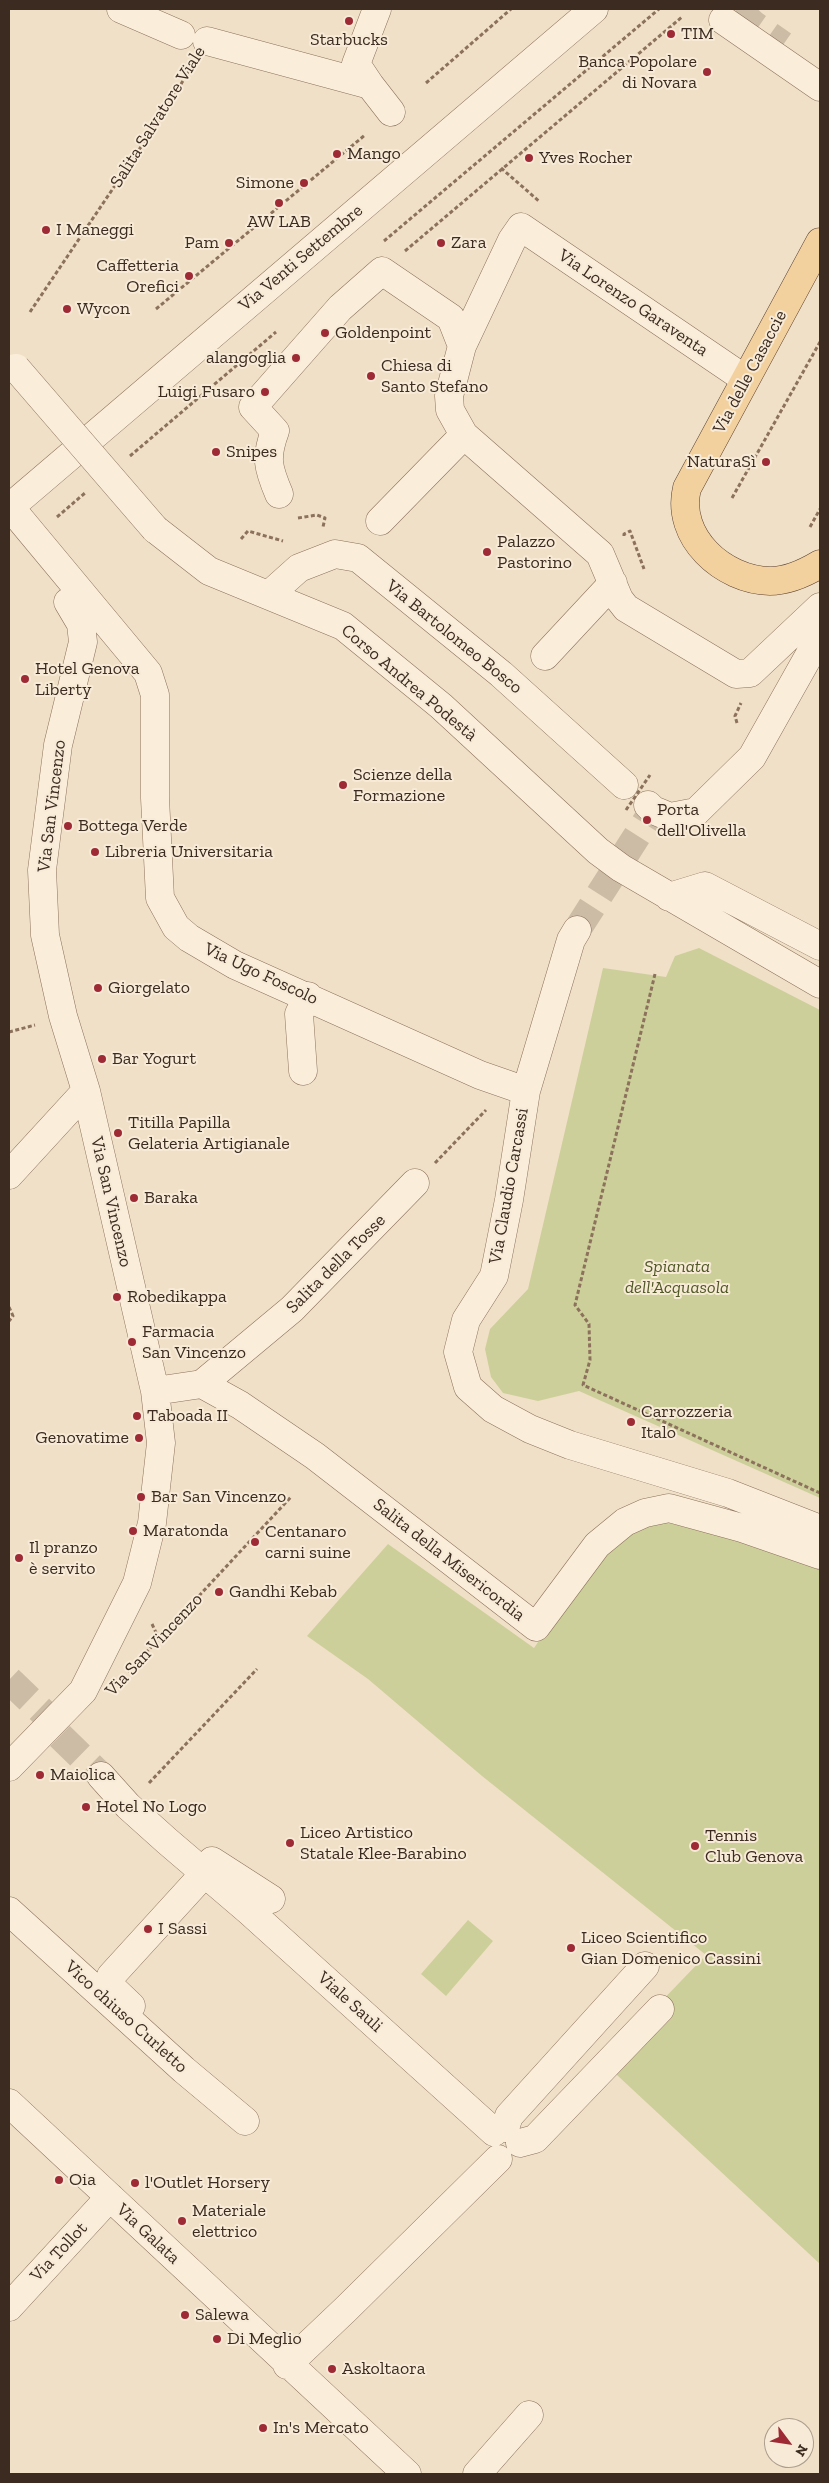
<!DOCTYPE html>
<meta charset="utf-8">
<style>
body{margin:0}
#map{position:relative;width:829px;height:2483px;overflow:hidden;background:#f0e0c7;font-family:"Zilla Slab",serif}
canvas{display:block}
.frame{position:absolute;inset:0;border:10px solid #3c2b20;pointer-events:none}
.north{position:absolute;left:764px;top:2418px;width:50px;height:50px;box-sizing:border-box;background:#f7ebd7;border:1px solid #ac9e8e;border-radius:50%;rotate:121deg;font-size:14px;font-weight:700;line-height:20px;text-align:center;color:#3c2b20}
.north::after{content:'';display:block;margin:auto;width:18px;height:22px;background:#9d2a35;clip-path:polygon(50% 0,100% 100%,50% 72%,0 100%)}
</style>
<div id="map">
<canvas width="829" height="2483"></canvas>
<div class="frame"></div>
<div class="north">N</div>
</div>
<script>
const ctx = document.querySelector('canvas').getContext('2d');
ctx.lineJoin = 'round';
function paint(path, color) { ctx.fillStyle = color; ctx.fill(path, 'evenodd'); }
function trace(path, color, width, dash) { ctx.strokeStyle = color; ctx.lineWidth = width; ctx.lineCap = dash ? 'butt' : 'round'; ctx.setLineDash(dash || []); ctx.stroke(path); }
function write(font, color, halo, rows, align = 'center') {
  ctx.font = font + ' "Zilla Slab",serif'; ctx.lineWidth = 4; ctx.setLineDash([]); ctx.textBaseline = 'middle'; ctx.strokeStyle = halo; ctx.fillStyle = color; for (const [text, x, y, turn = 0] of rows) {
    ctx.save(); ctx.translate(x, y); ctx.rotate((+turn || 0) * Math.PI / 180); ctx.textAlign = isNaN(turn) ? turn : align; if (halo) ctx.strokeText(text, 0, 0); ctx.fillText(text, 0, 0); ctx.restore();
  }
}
paint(new Path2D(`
 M699,948L820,1010V1498L579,1391L538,1401L503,1393L491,1377L485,1349L490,1329L528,1289L603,968L666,977L675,956Z
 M652,1519L781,1550L820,1567V2264L603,2062L706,1955L482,1776L368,1679L307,1636L388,1544L534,1648L601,1551Z
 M468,1920L493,1941L446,1996L421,1974Z`), '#cdcf9a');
trace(new Path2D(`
 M577,930L647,820
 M9,1680L52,1721
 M60,1736L101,1776`), '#ccbca6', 28, [28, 14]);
trace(new Path2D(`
 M737,9L753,24L783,45`), '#ccbca6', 28, [28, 14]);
const minor = new Path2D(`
 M121,9L181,35
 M723,20L820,87
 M207,41L370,85L391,112
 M370,85L356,64L377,9
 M745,379L521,227L512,240L462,346L449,396L450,410L464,435L600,554L619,599L626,608L736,674L750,673L820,607
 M279,494C268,468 265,458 275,431L253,407L340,308L382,271L451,318L462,346
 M10,507L148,673L155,695V798L160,898L176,927L189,938L235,965L480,1075L526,1091
 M9,508L594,9
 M380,521L464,435
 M155,529L209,571L343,626L441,706L598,851L621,868L820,984
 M270,594L299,568L335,554L358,558L501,674L624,785
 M545,656L613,583
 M648,805L653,810L670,817L696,812L752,757L820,636
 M669,897L705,886L820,946
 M577,930L571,940L526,1091L509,1200L494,1276L466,1320L458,1352L468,1387L493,1409L530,1429L570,1445L728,1493L820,1529
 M303,1071L299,1014L308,996
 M9,1175L86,1091
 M202,1384L240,1405L315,1456L536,1627L597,1545L625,1522L645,1513L669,1508L742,1528L820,1555
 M155,1391L202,1384L292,1309L415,1183
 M9,1767L83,1691L137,1583L152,1523L161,1443L155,1391L86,1091L63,1016L45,935L42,870L58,745L83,642L81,624L68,602
 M101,1776L128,1806L167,1841L249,1911L494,2132
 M212,1861L271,1899
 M9,1911L184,2070L245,2121
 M131,2006L111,1987V1976L204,1874
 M9,2103L407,2474
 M505,2128L509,2116L645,1966
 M520,2143L535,2139L660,2009
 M9,2307L110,2197
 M287,2365L346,2309L498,2159
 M477,2474L529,2415`);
const major = new Path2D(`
 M820,242L687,488C675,537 723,580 770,581C788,581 805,573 820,564`);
trace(minor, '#8c715c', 29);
trace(major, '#5a4030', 29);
trace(new Path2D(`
 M426,83L511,9
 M501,168L540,202
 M384,241L659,9
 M405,251L682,17
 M156,309L365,135
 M30,312L161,117L192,66
 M130,456L276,332
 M732,498L820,342
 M57,517L85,493
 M298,518L317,515L325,518L323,527
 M810,527L820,509
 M624,536V534L630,531L644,569
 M241,539L248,531L283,541
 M737,723L735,716L741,703
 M655,974L575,1305L589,1324L590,1360L583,1385L820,1493
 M9,1032L35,1025
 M435,1163L486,1110
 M9,1307L13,1316L9,1321
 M152,1624L159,1639
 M128,1672L291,1497
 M149,1783L257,1669`), '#8c715c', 3, [4, 2.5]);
trace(minor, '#faeedb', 28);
trace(major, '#f3d19f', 28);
const minorBridge = new Path2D(`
 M16,368L155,529`);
trace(minorBridge, '#8c715c', 29, []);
trace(new Path2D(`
 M626,810L650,775`), '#8c715c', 3, [4, 2.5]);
trace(minorBridge, '#faeedb', 28);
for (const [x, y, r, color] of [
 [349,21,5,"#9d2a35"],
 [671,34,5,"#9d2a35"],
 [707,72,5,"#9d2a35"],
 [337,154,5,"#9d2a35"],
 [529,158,5,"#9d2a35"],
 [304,183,5,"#9d2a35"],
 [279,203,5,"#9d2a35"],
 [46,230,5,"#9d2a35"],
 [229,243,5,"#9d2a35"],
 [441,243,5,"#9d2a35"],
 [189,276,5,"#9d2a35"],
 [67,309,5,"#9d2a35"],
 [325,333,5,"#9d2a35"],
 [296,358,5,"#9d2a35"],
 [371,376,5,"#9d2a35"],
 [265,392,5,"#9d2a35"],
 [216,452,5,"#9d2a35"],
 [766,462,5,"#9d2a35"],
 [487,552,5,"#9d2a35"],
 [25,679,5,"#9d2a35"],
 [343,785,5,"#9d2a35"],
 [647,820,5,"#9d2a35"],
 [68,826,5,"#9d2a35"],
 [95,852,5,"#9d2a35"],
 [98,988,5,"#9d2a35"],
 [102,1059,5,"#9d2a35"],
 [118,1133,5,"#9d2a35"],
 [134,1198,5,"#9d2a35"],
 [117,1297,5,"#9d2a35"],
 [132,1342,5,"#9d2a35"],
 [137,1416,5,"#9d2a35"],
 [631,1422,5,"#9d2a35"],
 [139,1438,5,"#9d2a35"],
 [141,1497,5,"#9d2a35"],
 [133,1531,5,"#9d2a35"],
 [255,1542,5,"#9d2a35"],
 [19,1558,5,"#9d2a35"],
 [219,1592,5,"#9d2a35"],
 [40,1775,5,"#9d2a35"],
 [86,1807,5,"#9d2a35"],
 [290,1843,5,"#9d2a35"],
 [695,1846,5,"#9d2a35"],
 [148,1929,5,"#9d2a35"],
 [571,1948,5,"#9d2a35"],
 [59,2180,5,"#9d2a35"],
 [135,2183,5,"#9d2a35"],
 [182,2221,5,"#9d2a35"],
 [185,2315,5,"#9d2a35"],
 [217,2339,5,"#9d2a35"],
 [332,2369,5,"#9d2a35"],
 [263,2428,5,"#9d2a35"]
]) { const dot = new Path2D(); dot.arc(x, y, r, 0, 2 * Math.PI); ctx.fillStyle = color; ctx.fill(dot); trace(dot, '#f7ebd7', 2); }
write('18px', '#3c2b20', '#f7ebd7', [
 ["TIM",681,34],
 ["Starbucks",349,40,"center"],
 ["Banca Popolare",697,62,"right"],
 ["di Novara",697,83,"right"],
 ["Mango",347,154],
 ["Yves Rocher",539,158],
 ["Simone",294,183,"right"],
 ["AW LAB",279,222,"center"],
 ["I Maneggi",56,230],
 ["Pam",219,243,"right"],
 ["Zara",451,243],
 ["Caffetteria",179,266,"right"],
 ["Orefici",179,287,"right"],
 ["Wycon",77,309],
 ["Goldenpoint",335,333],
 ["alangoglia",286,358,"right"],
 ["Chiesa di",381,366],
 ["Santo Stefano",381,387],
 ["Luigi Fusaro",255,392,"right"],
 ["Snipes",226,452],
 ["NaturaSì",756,462,"right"],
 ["Palazzo",497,542],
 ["Pastorino",497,563],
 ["Hotel Genova",35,669],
 ["Liberty",35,690],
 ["Scienze della",353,775],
 ["Formazione",353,796],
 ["Porta",657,810],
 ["dell'Olivella",657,831],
 ["Bottega Verde",78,826],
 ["Libreria Universitaria",105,852],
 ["Giorgelato",108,988],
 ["Bar Yogurt",112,1059],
 ["Titilla Papilla",128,1123],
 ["Gelateria Artigianale",128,1144],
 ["Baraka",144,1198],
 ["Robedikappa",127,1297],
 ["Farmacia",142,1332],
 ["San Vincenzo",142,1353],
 ["Carrozzeria",641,1412],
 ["Italo",641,1433],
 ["Taboada II",147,1416],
 ["Genovatime",129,1438,"right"],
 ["Bar San Vincenzo",151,1497],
 ["Maratonda",143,1531],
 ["Centanaro",265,1532],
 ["carni suine",265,1553],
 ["Il pranzo",29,1548],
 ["è servito",29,1569],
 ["Gandhi Kebab",229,1592],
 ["Maiolica",50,1775],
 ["Hotel No Logo",96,1807],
 ["Liceo Artistico",300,1833],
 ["Statale Klee-Barabino",300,1854],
 ["Tennis",705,1836],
 ["Club Genova",705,1857],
 ["I Sassi",158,1929],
 ["Liceo Scientifico",581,1938],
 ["Gian Domenico Cassini",581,1959],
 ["Oia",69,2180],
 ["l'Outlet Horsery",145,2183],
 ["Materiale",192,2211],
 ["elettrico",192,2232],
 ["Salewa",195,2315],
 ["Di Meglio",227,2339],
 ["Askoltaora",342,2369],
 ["In's Mercato",273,2428]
], 'left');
write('18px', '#3c2b20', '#f7ebd7', [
 ["Salita Salvatore Viale",158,117,-58],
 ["Via Venti Settembre",301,258,-40],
 ["Via Lorenzo Garaventa",633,303,34],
 ["Via delle Casaccie",750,372,-62],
 ["Via Bartolomeo Bosco",454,637,39],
 ["Corso Andrea Podestà",409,683,40],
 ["Via San Vincenzo",52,806,-83],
 ["Via Ugo Foscolo",261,974,25],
 ["Via Claudio Carcassi",509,1186,-80],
 ["Via San Vincenzo",111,1202,77],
 ["Salita della Tosse",336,1264,-45],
 ["Salita della Misericordia",449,1560,38],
 ["Via San Vincenzo",154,1645,-47],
 ["Viale Sauli",350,2002,42],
 ["Vico chiuso Curletto",126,2017,42],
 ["Via Galata",148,2234,43],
 ["Via Tollot",59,2252,-47]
]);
write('italic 18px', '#515926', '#f7ebd7', [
 ["Spianata",677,1267],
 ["dell'Acquasola",677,1288]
]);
</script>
